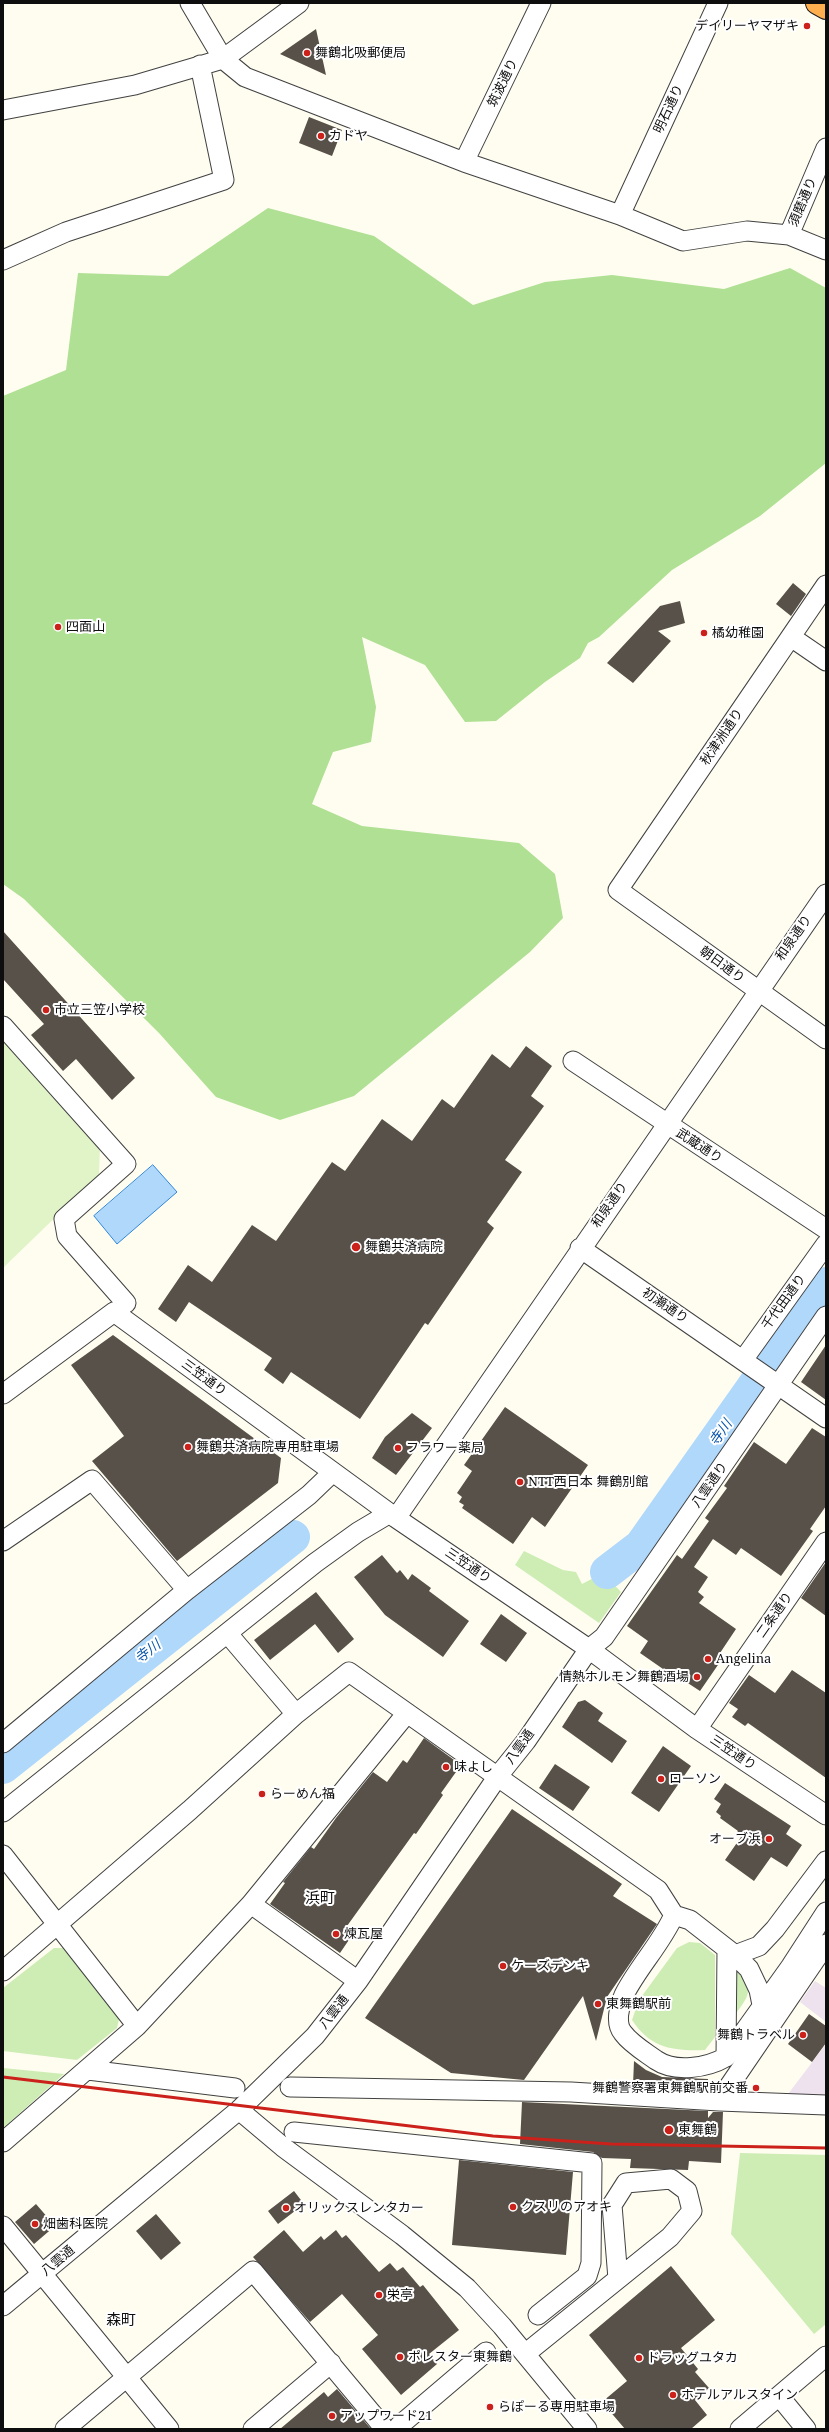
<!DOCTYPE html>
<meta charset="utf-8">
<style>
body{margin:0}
#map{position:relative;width:829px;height:2432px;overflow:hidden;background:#fffdf0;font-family:"Noto Serif",serif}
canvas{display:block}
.frame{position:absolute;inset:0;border:4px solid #0e0e0e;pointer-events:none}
</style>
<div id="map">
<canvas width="829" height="2432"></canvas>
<div class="frame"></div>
</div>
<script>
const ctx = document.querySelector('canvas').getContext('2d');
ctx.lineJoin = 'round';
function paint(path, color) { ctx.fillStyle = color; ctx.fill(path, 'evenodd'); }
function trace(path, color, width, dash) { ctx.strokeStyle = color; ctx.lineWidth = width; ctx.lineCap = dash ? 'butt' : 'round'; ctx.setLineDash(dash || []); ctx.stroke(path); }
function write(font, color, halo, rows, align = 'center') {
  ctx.font = font + ' "Noto Serif","Noto Sans JP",serif'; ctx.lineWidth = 4; ctx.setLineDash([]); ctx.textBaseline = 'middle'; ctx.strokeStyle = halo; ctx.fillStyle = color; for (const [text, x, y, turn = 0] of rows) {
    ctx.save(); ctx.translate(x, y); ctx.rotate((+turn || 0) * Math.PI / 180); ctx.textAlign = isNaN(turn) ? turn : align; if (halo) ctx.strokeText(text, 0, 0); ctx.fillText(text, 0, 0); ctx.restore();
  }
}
paint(new Path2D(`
 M815,1981L826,1988V2022L800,2002Z
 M826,2044V2099L785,2098Z`), '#ede2ee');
paint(new Path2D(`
 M524,1551L563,1570L576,1572L582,1584L603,1573L621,1592L599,1623L515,1565Z
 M689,1942L700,1943L715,1955V2037L705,2050C674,2051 651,2049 632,2020L639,2000L677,1948Z
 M54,1948H63L119,2019L117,2028L77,2060L3,2051V1988Z
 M735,1969C755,1989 750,1995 734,2016Z
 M3,2068L64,2074L3,2128Z
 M740,2153L826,2155V2324L814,2334L731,2234Z`), '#cdedb5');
paint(new Path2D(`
 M268,208L374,236L473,305L545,282L612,275L724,289L790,268L826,288V463L760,516L672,570L599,637L588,643L580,658L545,682L496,721L465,722L425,665L362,637L376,707L371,742L333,752L312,804L362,826L519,843L555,874L563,918L530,952L354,1096L280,1120L216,1097L159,1033L24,899L3,884V396L66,370L78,273L168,276Z`), '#afe093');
paint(new Path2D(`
 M3,1038L100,1146L99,1175L3,1268Z`), '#e1f4c8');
const water = new Path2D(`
 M153,1165L177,1192L117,1244L94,1216Z`);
paint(water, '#afd8fb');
trace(water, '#3086d9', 1);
trace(new Path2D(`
 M607,1572L641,1546L826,1284
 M3,1767L293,1537`), '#afd8fb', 34);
paint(new Path2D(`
 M316,29L326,75L280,54Z
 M309,117L342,130L332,156L299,143Z
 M793,583L806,594L791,616L776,604Z
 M680,601L685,623L658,631L671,641L633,683L607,663L660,606Z
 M3,931L135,1078L112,1100L76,1059L63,1071L31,1035L44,1024L3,979Z
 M526,1046L552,1066L531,1096L544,1106L505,1160L522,1172L487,1222L494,1228L428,1325L425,1323L360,1419L291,1372L283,1384L264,1370L272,1358L189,1302L176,1322L158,1309L188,1265L212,1282L252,1225L276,1241L332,1162L345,1171L382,1119L412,1141L442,1099L454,1108L492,1054L510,1068Z
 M113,1335L281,1458L278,1483L177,1561L92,1461L124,1436L71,1365Z
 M826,1345V1400L801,1382Z
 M505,1407L588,1465L545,1527L532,1517L513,1544L462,1508L464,1505L459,1502L462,1497L457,1493L472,1471L464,1465Z
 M412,1413L432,1428L396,1475L372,1458L385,1437Z
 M812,1428L826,1437V1506L810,1529L813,1531L781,1576L741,1548L736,1555L713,1539L694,1567L708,1577L698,1592L704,1597L699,1603L736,1629L716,1659L720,1662L700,1691L677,1676L676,1678L640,1653L648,1641L627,1626L677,1555L682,1559L709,1521L705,1518L727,1488L724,1486L754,1442L786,1464Z
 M382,1555L397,1573L400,1570L408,1580L412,1574L431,1588L429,1591L469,1621L443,1657L385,1615L354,1577Z
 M826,1562V1616L801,1598Z
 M316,1592L354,1639L338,1653L315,1624L270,1660L254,1640Z
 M501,1614L527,1633L506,1662L480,1644Z
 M792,1670L826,1693V1778L748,1723L745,1726L732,1717L738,1709L729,1703L749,1675L775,1693Z
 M585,1700L603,1713L598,1721L627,1741L612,1763L562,1727L578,1702Z
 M424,1738L461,1765L441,1793L443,1795L416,1834L414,1833L347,1926L355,1931L340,1953L270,1904L285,1883L283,1882L311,1847L314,1849L336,1818L373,1772L387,1782L403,1760L407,1763Z
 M663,1746L691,1766L659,1812L631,1793Z
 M555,1764L590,1787L573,1811L539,1788Z
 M725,1783L791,1826L786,1834L802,1845L787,1867L771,1857L754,1881L725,1860L741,1837L736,1834L738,1831L720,1818L721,1816L716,1812L721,1804L714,1799Z
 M512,1809L622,1884L613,1896L657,1924L607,1997L596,2041L583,1996L524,2080L451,2073L365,2018Z
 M809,2014L826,2026V2043L812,2062L788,2044Z
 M634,2061L646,2070L662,2077L708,2079V2089L633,2085Z
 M522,2102L708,2111V2118L713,2112H723L721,2163L689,2161L688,2170L630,2168L631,2159L602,2158L593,2152L520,2144Z
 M459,2160L573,2172L566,2255L452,2245Z
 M294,2191L304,2204L278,2224L268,2211Z
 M36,2204L55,2226L34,2244L15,2222Z
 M156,2214L181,2243L161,2260L136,2231Z
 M284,2230L303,2252L321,2236L324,2240L336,2230L342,2238L346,2235L379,2272L390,2263L397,2271L403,2267L420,2287L423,2285L459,2330L429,2354L437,2364L401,2395L362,2349L378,2335L342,2294L310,2322L253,2257Z
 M671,2266L715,2320L681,2348L698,2369L695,2372L709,2388L695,2400L707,2415L691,2429H625L602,2402L627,2381L589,2335Z
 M337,2389L371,2429H280L324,2392L328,2397Z`), '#58514a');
const minor = new Path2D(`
 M190,3L223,59L245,77L464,162L620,215L683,241L747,231L789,235L826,250
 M3,110L135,85L223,59L299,3
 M464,162L541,3
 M620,215L718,3
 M789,235L826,148
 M3,260L66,232L224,180L200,65
 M826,585L618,890L826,1039
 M791,637L826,661
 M3,1026L126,1164L64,1219L67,1236L126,1303
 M573,1061L826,1229
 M580,1248L826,1418
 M743,1360L826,1244
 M3,1394L114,1312L396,1518L589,1649L697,1729L826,1815
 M396,1518L826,894
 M3,1541L92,1480L187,1590
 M228,1634L296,1714
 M697,1729L826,1542
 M3,1743L187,1590L309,1495L333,1472
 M3,1812L315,1563L358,1532L390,1513
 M3,1855L137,2026
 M251,1904L358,1981
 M735,1955L759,1946L775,1929L826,1861
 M3,1971L190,1810L296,1714L349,1672L658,1890L674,1915
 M762,2005L759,1990L749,1969L735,1955L690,1920L674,1915C661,1944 638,1967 624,1995C619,2006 615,2024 623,2033C631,2044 645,2052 656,2060C675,2073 707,2068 726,2057L791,1966L826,1912
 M726,2057L727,1949
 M88,2070L235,2088
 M290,2087L571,2092L719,2101L826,1944
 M719,2101L826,2105
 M239,2110L283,2147L402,2235L467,2288L502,2326L587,2429
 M294,2132L592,2163L591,2263L587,2276L538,2315
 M3,2142L137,2026L251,1904L407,1713
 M3,2226L169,2429
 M3,2306L239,2110L315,2036L358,1981L498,1776L526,1741L589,1649L604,1637L826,1316
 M525,2354L670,2237L692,2211L687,2191L671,2179L626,2183L612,2205L618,2279
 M779,2396L806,2429
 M399,2426L486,2352
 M65,2429L253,2271L385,2429
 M253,2429L331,2363
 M740,2429L826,2356`);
const highway = new Path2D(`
 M817,3L826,8`);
trace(minor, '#414141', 21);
trace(highway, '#1f1f1f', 24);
trace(minor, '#fff', 19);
trace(highway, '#ffaf4e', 22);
trace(new Path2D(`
 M3,2077L493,2136L611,2144L826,2148`), '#cb211a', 3);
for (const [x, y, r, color] of [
 [807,26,4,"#cb211a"],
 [307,53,4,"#cb211a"],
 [321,136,4,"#cb211a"],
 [58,627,4,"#cb211a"],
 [704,633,4,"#cb211a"],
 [46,1010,4,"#cb211a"],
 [356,1247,5,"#cb211a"],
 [188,1447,4,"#cb211a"],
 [398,1448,4,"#cb211a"],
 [520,1482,4,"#cb211a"],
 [708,1659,4,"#cb211a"],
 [697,1677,4,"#cb211a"],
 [446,1767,4,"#cb211a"],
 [661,1779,4,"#cb211a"],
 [262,1794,4,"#cb211a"],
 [769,1839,4,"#cb211a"],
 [336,1934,4,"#cb211a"],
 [503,1966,4,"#cb211a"],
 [598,2004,4,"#cb211a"],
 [803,2035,4,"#cb211a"],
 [756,2088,4,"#cb211a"],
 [669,2130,5,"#cb211a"],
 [513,2207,4,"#cb211a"],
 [286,2208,4,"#cb211a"],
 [35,2224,4,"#cb211a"],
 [379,2295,4,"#cb211a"],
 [400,2357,4,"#cb211a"],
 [639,2358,4,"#cb211a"],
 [673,2395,4,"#cb211a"],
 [490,2407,4,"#cb211a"],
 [332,2416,4,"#cb211a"]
]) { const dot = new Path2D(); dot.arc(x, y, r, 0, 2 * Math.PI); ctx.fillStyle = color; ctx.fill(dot); trace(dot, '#fff', 1.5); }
write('13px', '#0e0e0e', '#fff', [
 ["デイリーヤマザキ",799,26,"right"],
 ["舞鶴北吸郵便局",315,53],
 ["カドヤ",329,136],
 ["四面山",66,627],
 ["橘幼稚園",712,633],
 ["市立三笠小学校",54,1010],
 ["舞鶴共済病院",365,1247],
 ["舞鶴共済病院専用駐車場",196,1447],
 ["フラワー薬局",406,1448],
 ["NTT西日本 舞鶴別館",528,1482],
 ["Angelina",716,1659],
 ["情熱ホルモン舞鶴酒場",689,1677,"right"],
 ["味よし",454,1767],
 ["ローソン",669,1779],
 ["らーめん福",270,1794],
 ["オーブ浜",761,1839,"right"],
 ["煉瓦屋",344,1934],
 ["ケーズデンキ",511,1966],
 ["東舞鶴駅前",606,2004],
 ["舞鶴トラベル",795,2035,"right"],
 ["舞鶴警察署東舞鶴駅前交番",748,2088,"right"],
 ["東舞鶴",678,2130],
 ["クスリのアオキ",521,2207],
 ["オリックスレンタカー",294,2208],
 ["畑歯科医院",43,2224],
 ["栄亭",387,2295],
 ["ポレスター東舞鶴",408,2357],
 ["ドラッグユタカ",647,2358],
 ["ホテルアルスタイン",681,2395],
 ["らぽーる専用駐車場",498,2407],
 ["アップワード21",340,2416]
], 'left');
write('13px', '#0e0e0e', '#fff', [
 ["筑波通り",503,83,-64],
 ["明石通り",669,109,-65],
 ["須磨通り",803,202,-67],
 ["秋津洲通り",722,737,-56],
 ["和泉通り",794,938,-55],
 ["朝日通り",722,965,36],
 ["武蔵通り",699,1146,33],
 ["和泉通り",610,1205,-55],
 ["千代田通り",784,1302,-54],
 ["初瀬通り",665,1306,34],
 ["三笠通り",204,1378,36],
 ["八雲通り",710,1485,-55],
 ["三笠通り",468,1566,34],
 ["二条通り",775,1615,-55],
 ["八雲通",520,1747,-54],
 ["三笠通り",733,1753,34],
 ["八雲通",334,2012,-52],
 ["八雲通",58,2261,-40]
]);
write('italic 14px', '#0c57ac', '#fff', [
 ["寺川",721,1433,-55],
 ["寺川",148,1652,-38]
]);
write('15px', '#0e0e0e', '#fff', [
 ["浜町",320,1899],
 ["森町",121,2321]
]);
</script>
